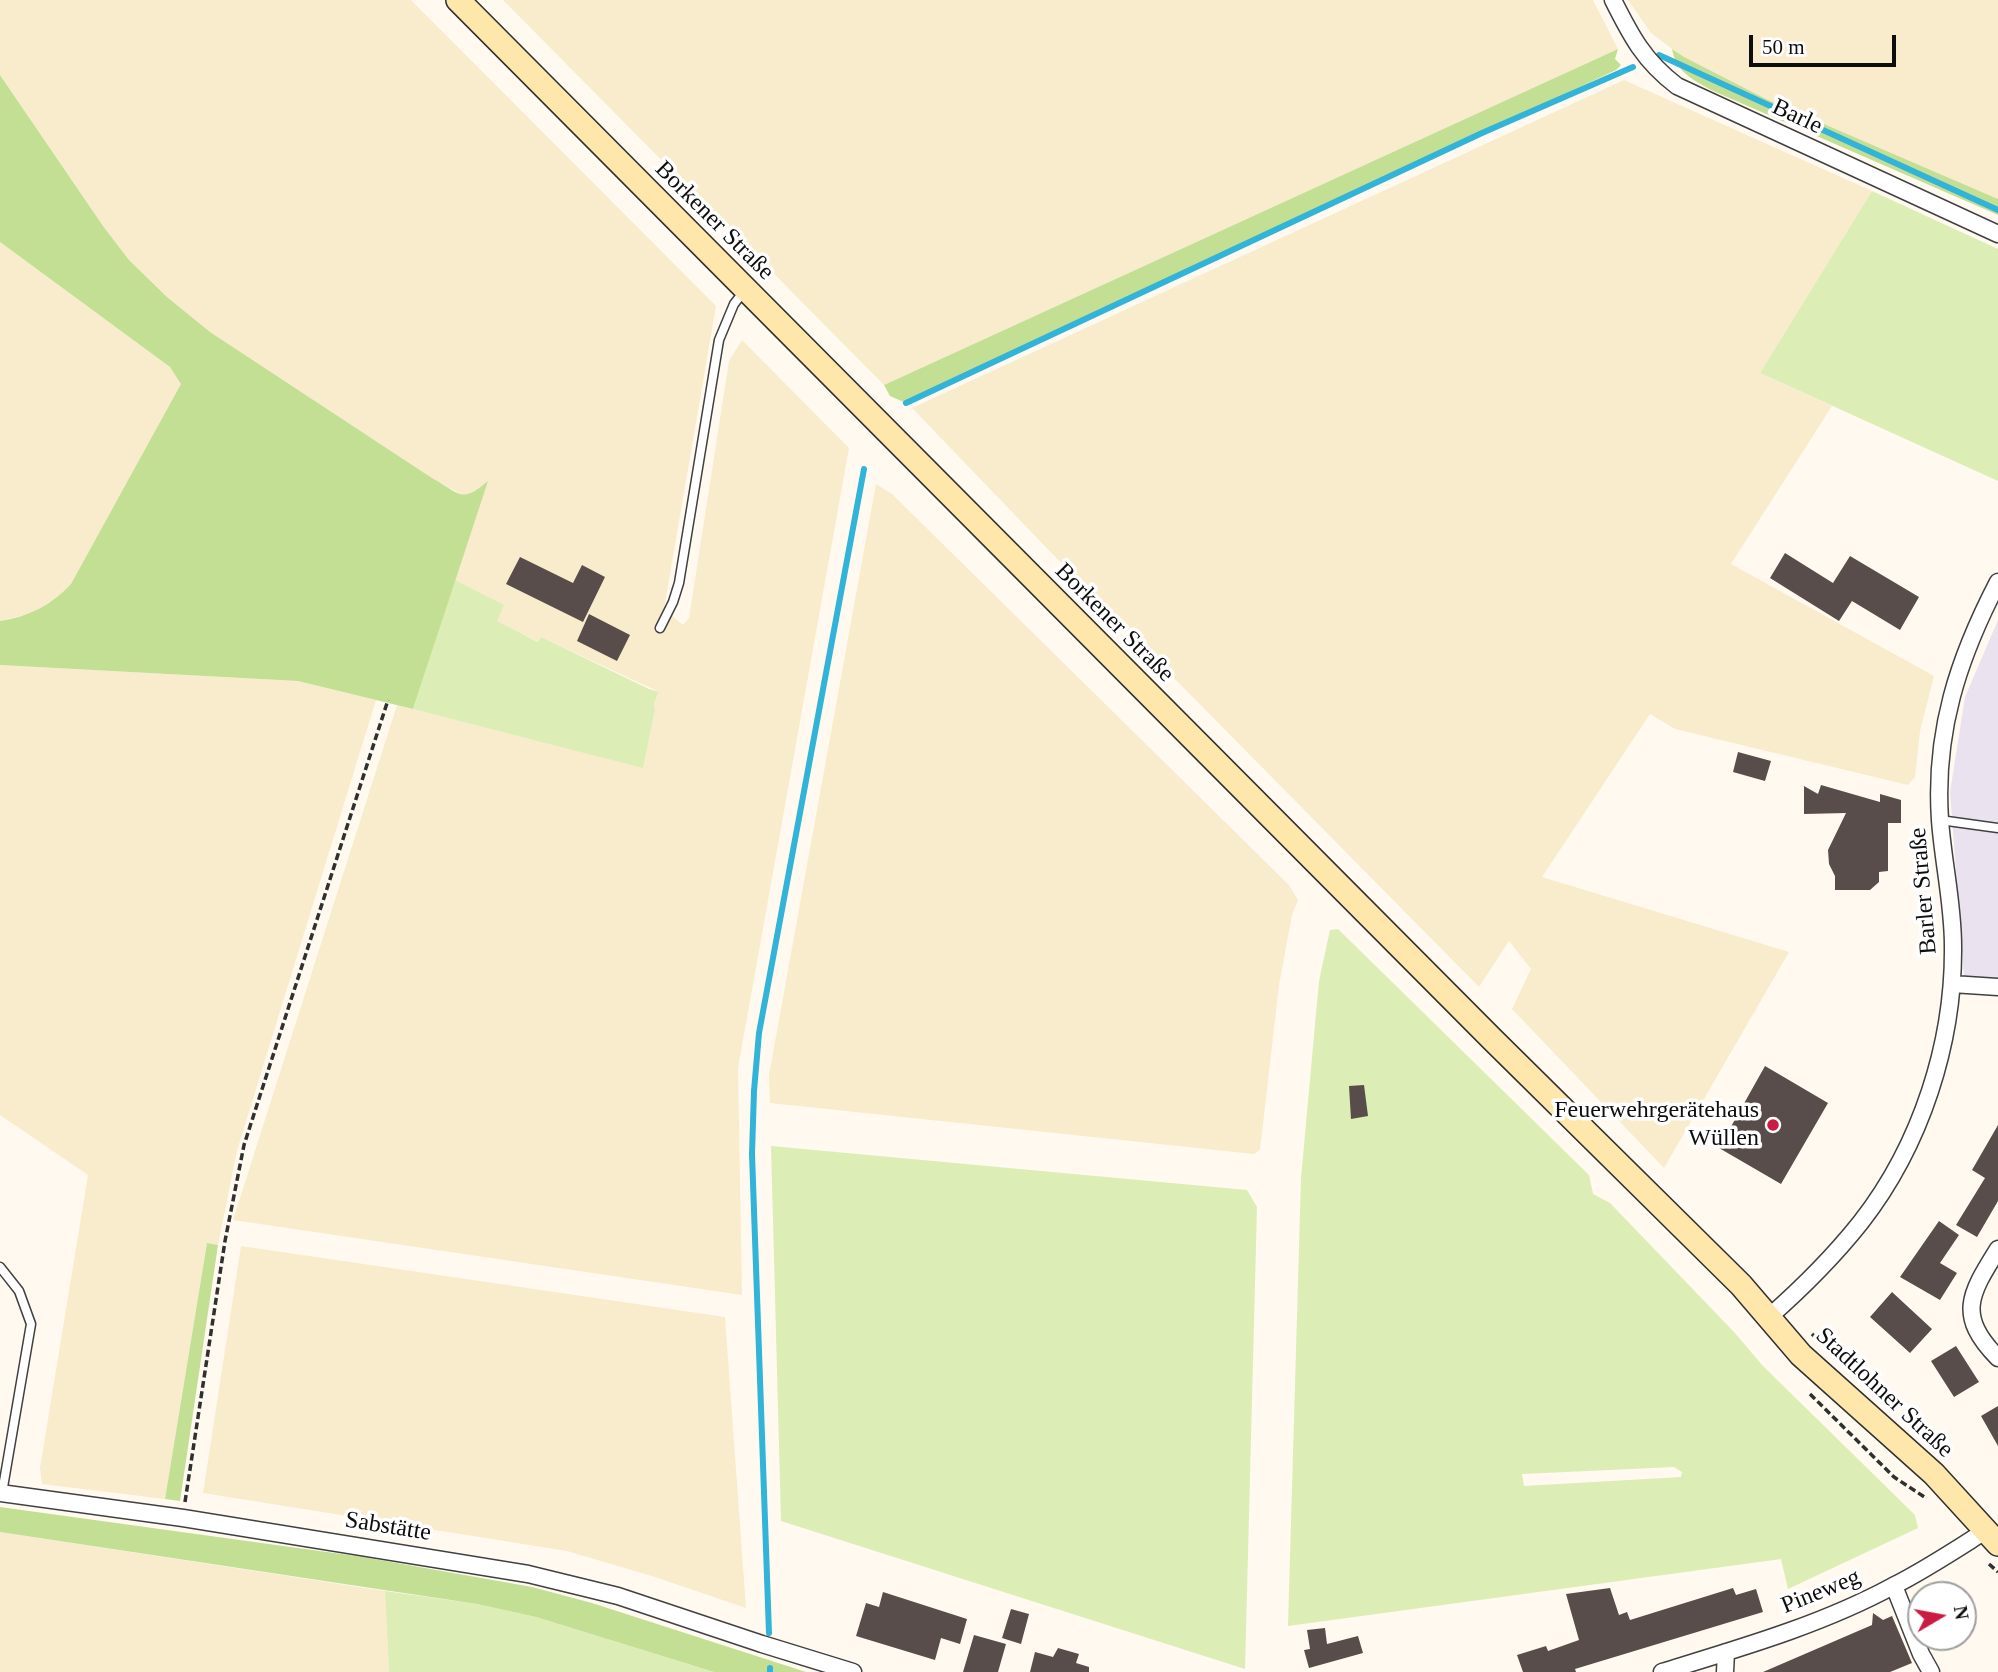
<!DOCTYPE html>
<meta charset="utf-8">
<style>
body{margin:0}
#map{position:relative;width:1998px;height:1672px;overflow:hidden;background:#fff9f0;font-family:Georgia,serif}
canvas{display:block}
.north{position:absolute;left:1907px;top:1581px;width:70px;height:70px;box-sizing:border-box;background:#fff;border:2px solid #9f9f9f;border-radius:50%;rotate:80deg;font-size:19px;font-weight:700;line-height:28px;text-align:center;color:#0e0e0e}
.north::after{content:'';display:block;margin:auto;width:24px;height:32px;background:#ca1b43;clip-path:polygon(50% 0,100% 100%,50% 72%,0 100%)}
.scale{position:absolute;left:1749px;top:35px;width:147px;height:32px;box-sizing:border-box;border:4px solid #0e0e0e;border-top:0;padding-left:9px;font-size:21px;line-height:24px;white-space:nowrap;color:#0e0e0e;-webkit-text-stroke:5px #fff;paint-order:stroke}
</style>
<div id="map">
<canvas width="1998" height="1672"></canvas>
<div class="north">N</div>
<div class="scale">50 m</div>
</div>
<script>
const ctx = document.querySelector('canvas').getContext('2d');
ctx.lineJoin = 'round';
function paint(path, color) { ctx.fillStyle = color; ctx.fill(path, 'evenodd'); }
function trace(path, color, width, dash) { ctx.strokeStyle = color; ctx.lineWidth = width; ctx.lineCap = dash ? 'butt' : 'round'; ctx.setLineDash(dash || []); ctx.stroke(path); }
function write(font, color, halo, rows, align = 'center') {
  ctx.font = font + ' Georgia,serif'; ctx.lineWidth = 7; ctx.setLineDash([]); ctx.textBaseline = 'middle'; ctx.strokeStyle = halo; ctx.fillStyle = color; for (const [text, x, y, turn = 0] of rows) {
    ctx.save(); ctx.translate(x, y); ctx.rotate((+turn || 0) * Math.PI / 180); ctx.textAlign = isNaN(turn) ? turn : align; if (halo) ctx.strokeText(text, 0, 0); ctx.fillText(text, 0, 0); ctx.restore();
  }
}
paint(new Path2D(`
 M1998,620V979L1964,977L1950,792L1965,697Z`), '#eae2ee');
paint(new Path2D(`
 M0,0H411L716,306L664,609L683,625L689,618L729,361L742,340L849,448L738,1068L742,1295L233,1220L397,705L643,767L655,710L654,703L659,692L541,637L539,642L496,621L503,605L455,580L487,482L472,495L464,496L432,478L210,332L167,297L129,260L103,226L0,75Z
 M503,0H1593L1618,49L884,385Z
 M1628,0H1998V199L1766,99L1683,57L1651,33Z
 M1624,80L1872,191L1760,373L1832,406L1731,564L1934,676L1920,731L1915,777L1908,785L1675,729L1650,714L1542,877L1789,952L1664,1168L1512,1009L1531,969L1509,941L1479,987L1090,593L912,408Z
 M0,242L170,367L182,384L71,584L60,597L48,605L28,614L0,621Z
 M876,484L892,494L1289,885L1298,900L1292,915L1279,985L1260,1150L1254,1154L770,1103L769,1075Z
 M0,665L298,681L376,700L237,1151L218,1245L207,1243L165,1499L42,1484L40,1468L88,1175L0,1115Z
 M241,1246L725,1317L746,1608L655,1577L567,1551L203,1493Z
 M0,1532L385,1591L389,1672H0Z`), '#f8eccd');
paint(new Path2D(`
 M1872,191L1998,249V481L1760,373Z
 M455,580L504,605L497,621L538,642L541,637L649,689L659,692L654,703L655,710L643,768L413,709Z
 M1338,929L1589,1175L1593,1194L1610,1203L1734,1332L1763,1366L1915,1515L1918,1528L1788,1589L1781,1559L1288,1626L1301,1178L1319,981L1330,930ZM1674,1467L1682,1472L1681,1477L1524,1486L1522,1474Z
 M771,1146L1247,1190L1257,1207L1245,1669L781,1521Z
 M385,1591L477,1604L536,1617L714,1672H389Z`), '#dcedb6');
paint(new Path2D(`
 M1618,49L1615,59L1621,65L1616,70L906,403L890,396L884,385Z
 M1672,49L1684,57L1766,99L1998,199V215L1711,90C1692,79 1676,72 1672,49Z
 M0,75L103,226L129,260L167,297L210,332L432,478C461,494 461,504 488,481L413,709L298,681L0,665V621C28,617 52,605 71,584L181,384L170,367L0,242Z
 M207,1243L218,1245L180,1501L165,1499Z
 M0,1507L363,1557L532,1587L592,1603L806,1672H714L536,1617L477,1604L0,1532Z`), '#c3df94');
trace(new Path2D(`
 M1659,55L1998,210
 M906,403L1482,133L1633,67
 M769,1633L752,1154L754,1091L759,1033L864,469
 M770,1668V1672`), '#31b4d8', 6);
paint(new Path2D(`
 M1785,553L1833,583L1850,556L1919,597L1900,630L1852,601L1839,621L1770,578Z
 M520,557L573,583L582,565L605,577L583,622L506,584Z
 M589,614L630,635L617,661L577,641Z
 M1738,752L1771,761L1765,781L1733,772Z
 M1821,785L1880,802V794L1901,800V823H1888V871L1879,872V882L1870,890H1835V876L1829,864L1828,850L1846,813L1804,814V786L1818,794Z
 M1765,1066L1828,1103L1781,1184L1719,1148Z
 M1364,1085L1368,1116L1351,1119L1349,1086Z
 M1998,1125V1201L1977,1237L1956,1225L1985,1178L1972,1170Z
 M1939,1221L1959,1235L1940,1263L1957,1273L1940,1300L1900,1277Z
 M1892,1292L1932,1329L1910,1353L1870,1317Z
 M1956,1346L1979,1382L1954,1397L1931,1361Z
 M1998,1406V1446L1981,1416Z
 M1610,1588L1619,1615L1627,1612L1630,1620L1733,1588L1736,1595L1756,1589L1763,1612L1575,1669L1576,1672H1523L1517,1655L1546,1646L1548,1651L1579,1640L1566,1594Z
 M883,1592L967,1619L960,1644L941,1638L935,1660L856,1636L866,1603L879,1607Z
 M1011,1609L1029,1614L1021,1644L1002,1638Z
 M1873,1613L1883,1620L1892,1616L1912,1663L1890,1672H1763L1872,1625Z
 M1325,1628L1327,1644L1358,1636L1363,1653L1309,1668L1304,1650L1310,1649L1307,1630Z
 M974,1635L1006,1644L998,1672H963Z
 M1058,1648L1079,1654L1076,1663L1089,1667V1672H1030L1035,1652L1053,1657Z`), '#584d4a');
const lane = new Path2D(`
 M660,628L673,602L679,583L719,340L734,304L745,290
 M1940,820L1998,828
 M0,1267L19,1291L31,1324L2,1493`);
const street = new Path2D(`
 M1613,0C1631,36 1644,61 1677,86L1998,234
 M1952,984L1998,987
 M1998,1249C1970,1294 1956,1315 1998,1358
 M1769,1317C1802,1288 1834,1256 1861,1222C1921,1145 1954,1043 1953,946C1953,903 1943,862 1940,820C1934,732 1958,659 1998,582
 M0,1493L183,1518L528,1574L618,1596L762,1644L853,1672
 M1894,1586L1921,1654L1931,1672
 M1662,1672C1740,1648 1821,1625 1893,1586C1925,1570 1955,1550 1985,1531
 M1725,1672L1726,1652`);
const secondary = new Path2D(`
 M458,0L1493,1040L1741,1285L1801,1355L1934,1474L1998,1544`);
trace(lane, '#414141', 11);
trace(street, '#414141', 19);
trace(secondary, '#303030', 26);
trace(new Path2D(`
 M1812,1334L1827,1348
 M1810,1394L1894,1477L1926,1498
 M185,1502L225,1241L244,1145L388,700
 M1989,1564L1998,1572`), '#303030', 3.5, [7, 3.5]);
trace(lane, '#fff', 8);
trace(street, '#fff', 16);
trace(secondary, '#ffe6ab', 23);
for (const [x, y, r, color] of [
 [1773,1125,7,"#ca1b43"]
]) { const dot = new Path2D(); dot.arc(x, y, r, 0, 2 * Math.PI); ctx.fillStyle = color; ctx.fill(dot); trace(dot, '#fff', 2.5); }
write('24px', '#0e0e0e', '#fff', [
 ["Barle",1797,117,25],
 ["Borkener Straße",714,221,45],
 ["Borkener Straße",1114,623,45],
 ["Barler Straße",1924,891,-95],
 ["Stadtlohner Straße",1884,1393,43],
 ["Sabstätte",388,1527,9],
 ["Pineweg",1821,1592,-22]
]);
write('24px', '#0e0e0e', '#fff', [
 ["Feuerwehrgerätehaus",1759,1111],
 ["Wüllen",1759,1139]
], 'right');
</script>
